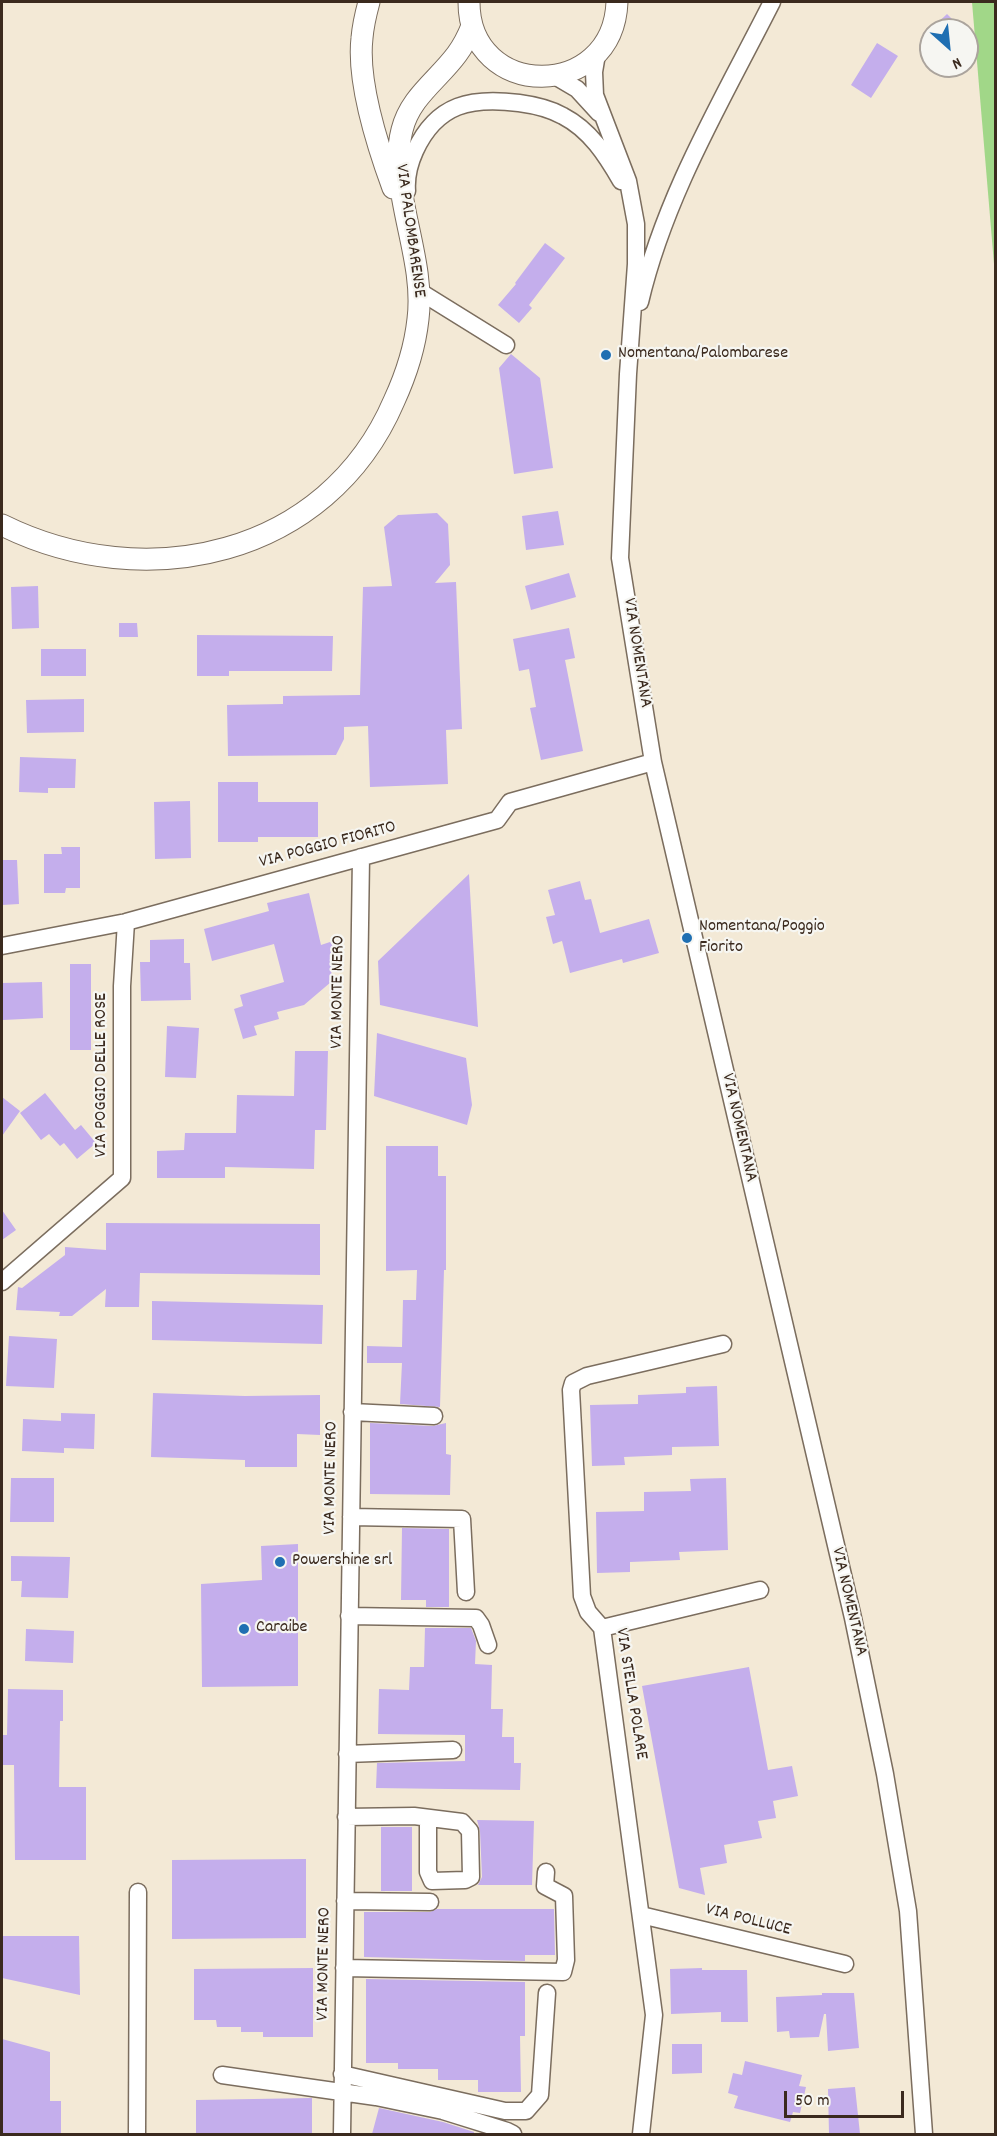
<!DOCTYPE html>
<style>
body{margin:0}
#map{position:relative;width:997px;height:2136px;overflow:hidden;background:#f3e9d6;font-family:Dekko,sans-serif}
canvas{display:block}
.frame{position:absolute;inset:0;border:3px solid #3b2a1e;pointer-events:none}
.north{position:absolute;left:919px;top:18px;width:60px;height:60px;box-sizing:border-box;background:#f6f6f2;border:2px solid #aba49d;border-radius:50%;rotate:153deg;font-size:16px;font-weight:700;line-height:24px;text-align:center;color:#3b2a1e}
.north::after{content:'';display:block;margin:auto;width:21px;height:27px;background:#1f6fb2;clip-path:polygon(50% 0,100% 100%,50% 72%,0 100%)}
.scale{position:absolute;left:784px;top:2091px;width:120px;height:27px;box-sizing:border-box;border:3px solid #3b2a1e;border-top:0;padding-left:8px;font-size:18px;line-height:21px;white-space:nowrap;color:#3b2a1e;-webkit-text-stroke:4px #f6f6f2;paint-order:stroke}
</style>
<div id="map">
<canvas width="997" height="2136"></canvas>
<div class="frame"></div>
<div class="north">N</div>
<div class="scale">50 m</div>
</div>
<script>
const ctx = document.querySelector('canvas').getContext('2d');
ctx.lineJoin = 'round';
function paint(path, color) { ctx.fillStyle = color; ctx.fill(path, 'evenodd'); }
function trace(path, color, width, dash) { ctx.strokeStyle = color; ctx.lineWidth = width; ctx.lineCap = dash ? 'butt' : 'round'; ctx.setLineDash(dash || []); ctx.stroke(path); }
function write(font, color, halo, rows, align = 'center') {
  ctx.font = font + ' Dekko,sans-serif'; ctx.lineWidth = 4.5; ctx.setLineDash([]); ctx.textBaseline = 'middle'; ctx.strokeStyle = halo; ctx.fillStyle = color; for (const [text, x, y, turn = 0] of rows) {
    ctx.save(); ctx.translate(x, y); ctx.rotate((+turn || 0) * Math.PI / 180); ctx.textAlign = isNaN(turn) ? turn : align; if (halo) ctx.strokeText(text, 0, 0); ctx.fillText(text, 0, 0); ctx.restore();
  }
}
paint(new Path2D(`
 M972,2H995V276Z`), '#a1d788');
paint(new Path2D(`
 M947,14L963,30H930Z
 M877,43L898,56L871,98L851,85Z
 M545,243L565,258L529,305L532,308L519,323L498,305L516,284L515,283Z
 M511,354L540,378L553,468L514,474L499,368Z
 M558,511L564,545L526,550L522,516Z
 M437,513L448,524L450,565L435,583L456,582L462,729L446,730L448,784L370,787L368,726L344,727V739L336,755L228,756L227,705L283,704V696L360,695L363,587L392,586L384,527L398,515Z
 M569,573L576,597L531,610L525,586Z
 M38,586L39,628L12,629L11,587Z
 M119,623H137L138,637H119Z
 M569,628L575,658L565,660L583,751L541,760L530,708L536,707L529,669L519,671L513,639Z
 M197,635L333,636L332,671H229V676H197Z
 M41,649H86V676H41Z
 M84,699V732L27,733L26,700Z
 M20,757L76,759L75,788H48V793L19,792Z
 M218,782H258V802H318V837H258V842H218Z
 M190,801L191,858L155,859L154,802Z
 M61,847H80V888H66L65,893H44V854H62Z
 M2,860H17L19,904L2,905Z
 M469,874L478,1027L380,1005L378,961Z
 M580,881L585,900L591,899L600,933L649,919L659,953L623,963L622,959L570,973L562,941L553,944L546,917L555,915L548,890Z
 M309,893L321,945L333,941L331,982L304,1005L277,1012L279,1019L254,1026L257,1035L243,1039L234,1009L243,1006L240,995L284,982L274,944L212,961L204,929L269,911L267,903Z
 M184,939V963H190L191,1000L141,1001L140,962H150V940Z
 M70,964H91V1050H70Z
 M42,982L43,1018L3,1020L2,983Z
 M167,1026L199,1028L196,1078L165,1077Z
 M377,1033L466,1058L472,1105L467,1125L374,1096Z
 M295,1051H328L326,1130H315L314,1169L225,1167V1178H157V1151L184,1150L185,1133H236L237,1095L294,1096Z
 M45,1093L75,1130L81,1125L96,1143L77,1159L64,1143L60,1146L49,1134L41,1140L20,1113Z
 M2,1097L20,1111L2,1136Z
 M386,1146H438V1176H446V1270H444L440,1407L400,1404L402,1363H367V1346L402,1347L403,1300H416L417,1270L386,1271Z
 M2,1210L16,1230L2,1240Z
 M106,1223L320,1224V1275L140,1273L139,1307H105L106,1289L72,1316H59L60,1312L16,1310L18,1287L22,1288L65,1255V1247L106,1250Z
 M152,1301L323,1305L322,1344L152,1340Z
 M9,1336L57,1339L54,1388L6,1386Z
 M717,1386L719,1446L672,1447V1455L624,1457L625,1465L592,1466L590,1405L638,1404V1395L686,1393V1387Z
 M153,1393L245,1396L320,1395V1435L297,1434V1467H245V1460L151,1457Z
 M61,1413L95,1414L94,1449L64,1448V1453L22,1451L23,1419L61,1421Z
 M370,1423L433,1426L446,1423V1454L451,1455L450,1495L370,1494Z
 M11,1478H54V1522H10Z
 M726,1478L728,1550L679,1552L680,1560L630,1562V1572L597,1573L596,1512L644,1511V1492L691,1491L690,1479Z
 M402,1528L449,1529V1607H426V1600H401Z
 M298,1544V1686L202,1687L201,1584L262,1580L261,1546Z
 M11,1556L70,1557L68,1598L21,1597L22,1581H11Z
 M425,1628H471L476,1641L475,1664L492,1665L491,1709H503L502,1737H514V1763H521L520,1790L376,1788L377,1763L465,1761V1735L378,1734L379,1689L409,1690L410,1667H424Z
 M26,1629L74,1631L73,1663L25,1661Z
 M749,1667L768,1770L792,1766L798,1796L773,1801L776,1818L758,1821L762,1838L724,1845L727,1863L700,1868L705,1895L679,1888L642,1686Z
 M8,1689L63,1690V1721H60L59,1787H86V1860H15L14,1765H3V1735H7Z
 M477,1820L534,1821L532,1885H478L482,1877L480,1831Z
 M381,1827H412V1891H381Z
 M306,1859V1938L172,1939V1860Z
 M437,1909H554L555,1955H525V1961L364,1957V1912H430Z
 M2,1936H79L80,1995L2,1978Z
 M313,1968V2037H263V2032H241V2027H217L216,2020H194V1969Z
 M702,1968V1970H747L748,2022H721V2012L671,2014L670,1969Z
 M366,1979L525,1982V2036H520L521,2092H478V2080H438V2069H398V2063H366Z
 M822,1993H854L859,2048L828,2051L826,2014H824L819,2037L790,2038L789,2031L777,2032L776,1997L822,1995Z
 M2,2039L50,2052V2101H61V2134H2Z
 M672,2044H702V2073L672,2074Z
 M745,2061L802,2075L799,2086L806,2087L800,2113L793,2112L790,2122L734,2108L738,2096L728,2093L733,2073L742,2075Z
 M855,2087L860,2134H829L828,2089Z
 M312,2098V2134H196V2100Z
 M379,2108L443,2122L474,2132V2134H372Z`), '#c4aeec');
const minor = new Path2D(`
 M597,54L594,72L595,95L628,181L636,224V264L628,374L620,558L653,762L853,1618L885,1774L908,1911L924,2134
 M555,76L577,89L599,113
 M407,191C406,178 410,162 415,151C437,103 472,97 519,103C534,105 549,108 563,116C590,130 606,155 621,181
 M419,291L506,345
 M640,302C665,195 723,99 772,2
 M2,946L126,922L497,820L510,802L653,762
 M2,1282L122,1178V986L126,922
 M352,1412L434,1416
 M351,1517L462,1519L466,1592
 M349,1616L476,1618L481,1625L488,1645
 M602,1628L760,1590
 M347,1754L453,1750
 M346,1817L414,1816L462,1822L470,1831L471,1877L465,1880L432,1881L428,1872V1818
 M345,1901L430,1902
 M641,1915L845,1964
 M344,1968L563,1972L566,1960L564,1896L545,1886L546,1872
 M342,2074L505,2111H526L540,2095L547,1993
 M222,2075L376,2097L443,2111L507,2131L513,2134
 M137,2134L138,1892
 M342,2134L361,857
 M641,2134L654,2015L602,1628L588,1612L582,1596L571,1390L573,1383L587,1376L723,1344`);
const major = new Path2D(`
 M369,2C366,13 363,26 362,38C357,81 378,147 393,188
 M469,2C469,100 613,102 617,2
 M2,525C145,596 327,557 394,401C406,375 415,347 418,319C426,256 387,188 402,130C410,97 438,80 457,54C463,46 468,36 472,26`);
trace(minor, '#7b6d5e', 19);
trace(major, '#7b6d5e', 23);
trace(minor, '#fff', 16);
trace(major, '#fff', 21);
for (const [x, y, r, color] of [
 [606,355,6,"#1f6fb2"],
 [687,938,6,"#1f6fb2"],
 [280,1562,6,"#1f6fb2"],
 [244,1629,6,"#1f6fb2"]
]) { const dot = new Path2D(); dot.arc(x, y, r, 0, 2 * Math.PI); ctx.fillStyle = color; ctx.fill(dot); trace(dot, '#f6f6f2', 2); }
write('18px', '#3b2a1e', '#f6f6f2', [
 ["VIA PALOMBARENSE",409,231,82],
 ["VIA NOMENTANA",636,653,81],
 ["VIA POGGIO FIORITO",328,846,-15],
 ["VIA MONTE NERO",339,992,-89],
 ["VIA POGGIO DELLE ROSE",103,1075,-90],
 ["VIA NOMENTANA",738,1128,77],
 ["VIA MONTE NERO",332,1478,-89],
 ["VIA NOMENTANA",848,1602,77],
 ["VIA STELLA POLARE",630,1694,81],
 ["VIA POLLUCE",748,1921,14],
 ["VIA MONTE NERO",325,1964,-89]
]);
write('18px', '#3b2a1e', '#f6f6f2', [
 ["Nomentana/Palombarese",618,355],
 ["Nomentana/Poggio",699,928],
 ["Fiorito",699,949],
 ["Powershine srl",292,1562],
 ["Caraibe",256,1629]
], 'left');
</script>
